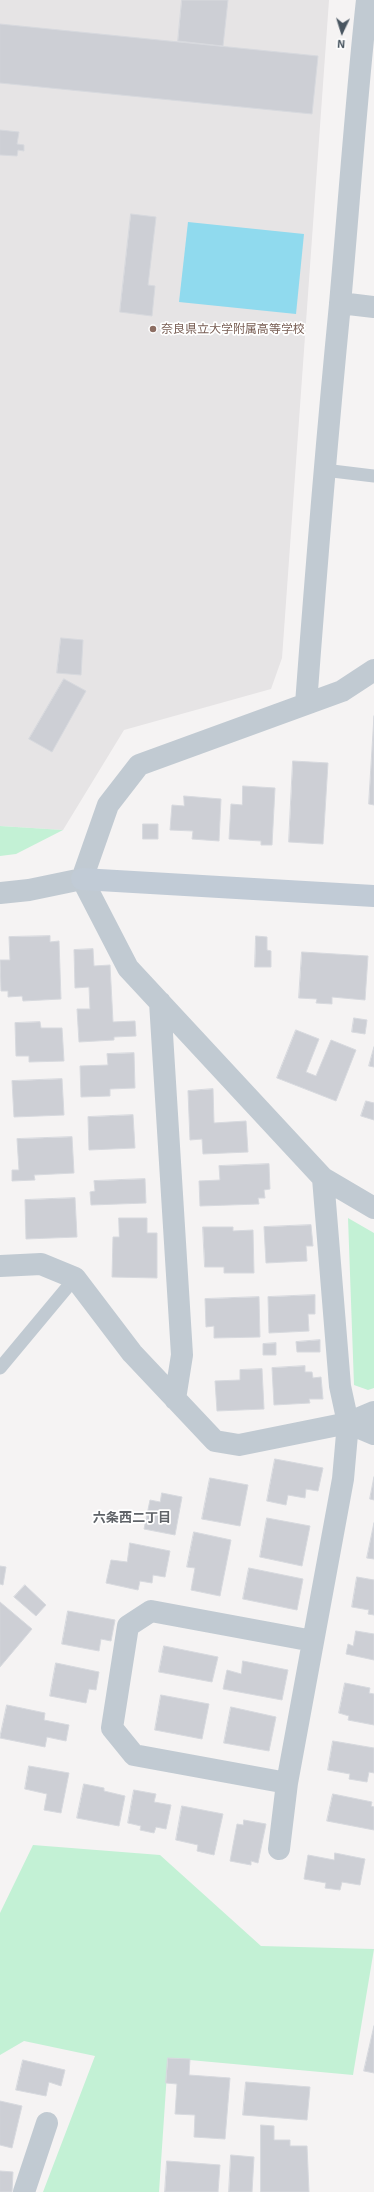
<!DOCTYPE html>
<meta charset="utf-8">
<style>
body{margin:0}
#map{position:relative;width:374px;height:2192px;overflow:hidden;background:#f5f3f3;font-family:"Exo 2",sans-serif}
canvas{display:block}
.north{position:absolute;left:322px;top:12px;width:40px;height:40px;-webkit-text-stroke:3px #fff;paint-order:stroke;rotate:184deg;font-size:11px;font-weight:700;line-height:16px;text-align:center;color:#4a5661}
.north::after{content:'';display:block;margin:auto;width:14px;height:18px;background:#4a5661;clip-path:polygon(50% 0,100% 100%,50% 72%,0 100%)}
</style>
<div id="map">
<canvas width="374" height="2192"></canvas>
<div class="north">N</div>
</div>
<script>
const ctx = document.querySelector('canvas').getContext('2d');
ctx.lineJoin = 'round';
function paint(path, color) { ctx.fillStyle = color; ctx.fill(path, 'evenodd'); }
function trace(path, color, width, dash) { ctx.strokeStyle = color; ctx.lineWidth = width; ctx.lineCap = dash ? 'butt' : 'round'; ctx.setLineDash(dash || []); ctx.stroke(path); }
function write(font, color, halo, rows, align = 'center') {
  ctx.font = font + ' "Exo 2","Noto Sans JP",sans-serif'; ctx.lineWidth = 3.5; ctx.setLineDash([]); ctx.textBaseline = 'middle'; ctx.strokeStyle = halo; ctx.fillStyle = color; for (const [text, x, y, turn = 0] of rows) {
    ctx.save(); ctx.translate(x, y); ctx.rotate((+turn || 0) * Math.PI / 180); ctx.textAlign = isNaN(turn) ? turn : align; if (halo) ctx.strokeText(text, 0, 0); ctx.fillText(text, 0, 0); ctx.restore();
  }
}
paint(new Path2D(`
 M0,0H329L282,658L271,689L124,730L63,830L0,826Z`), '#e6e4e5');
paint(new Path2D(`
 M0,826L63,830L16,854L0,856Z
 M348,1218L374,1233V1388L368,1390L354,1385Z
 M33,1845L160,1855L261,1946L374,1949L353,2075L168,2058L159,2192H43L95,2056L24,2041L0,2055V1913Z`), '#c3f1d5');
paint(new Path2D(`
 M188,222L304,234L296,314L179,302Z`), '#90daee');
const building = new Path2D(`
 M182,0H228L223,46L178,41Z
 M0,24L318,56L312,114L0,83Z
 M0,130L19,132L17,144L24,145V151L18,150L17,156L0,155Z
 M131,214L156,217L148,285L155,286L152,316L120,312Z
 M61,638L83,640L81,675L57,673Z
 M64,679L86,691L52,752L29,739Z
 M374,716V805L369,804Z
 M293,761L328,763L323,844L289,842Z
 M243,786L275,788L272,845H261V841L229,839L231,804L242,805Z
 M184,796L221,799L219,841L192,839L193,831L170,830L172,805L184,806Z
 M143,824H158V839H143Z
 M50,936V942L59,941L61,999L23,1001L22,996L8,997V991H1L0,960H10L9,937Z
 M256,936L267,937V950L271,951V967H255Z
 M93,949L94,966L110,965L113,1022L135,1021L136,1036L114,1037V1040L79,1042L77,1009H90L89,987L75,988L74,950Z
 M302,952L368,956L365,1000L332,997V1004L316,1003L317,999L299,998Z
 M354,1018L367,1020L365,1034L352,1032Z
 M40,1022L41,1028H62L64,1061L29,1062V1056H16L15,1023Z
 M296,1030L319,1039L306,1072L316,1076L331,1040L356,1050L336,1101L277,1078Z
 M374,1047V1067L369,1066Z
 M134,1053L135,1088L110,1089V1096L81,1097L80,1066L108,1065L107,1054Z
 M62,1079L64,1115L14,1117L12,1081Z
 M213,1089L214,1123L246,1121L248,1152L203,1154L202,1139L190,1140L188,1091Z
 M366,1101L374,1103V1120L361,1116Z
 M133,1115L135,1148L89,1150L88,1117Z
 M72,1137L74,1173L34,1175L35,1180L12,1181V1170H19L17,1139Z
 M269,1164L270,1189L264,1190L265,1198H258L259,1204L200,1206L199,1181L220,1180L219,1166Z
 M145,1179L146,1203L91,1205L90,1192L95,1191L94,1181Z
 M75,1198L77,1237L26,1239L25,1200Z
 M119,1218H147V1233H157V1278L112,1277L113,1237H119Z
 M311,1225L313,1246H306L307,1261L266,1263L264,1227Z
 M203,1227H233V1231L253,1230L254,1273H224V1267H205Z
 M315,1295V1314H308L309,1331L269,1333L268,1297Z
 M259,1297L260,1337L214,1338V1326L206,1327L205,1299Z
 M320,1340V1352H297L296,1342Z
 M276,1343V1355H263V1344Z
 M305,1366V1372H312L313,1378L321,1377L323,1399H309L310,1403L274,1405L272,1368Z
 M262,1369L264,1409L217,1411L215,1381L240,1380V1370Z
 M275,1459L323,1468L318,1491L306,1489L305,1498L288,1495L286,1505L267,1501Z
 M374,1477V1500L370,1499Z
 M210,1478L248,1485L240,1526L202,1519Z
 M162,1493L182,1497L175,1535L144,1529L150,1500L160,1502Z
 M267,1518L310,1526L302,1566L260,1557Z
 M374,1523V1559L367,1558Z
 M194,1532L231,1540L220,1596L191,1590L195,1568L187,1567Z
 M130,1543L170,1551L165,1577L153,1575L152,1583L140,1581L138,1590L106,1583L111,1560L127,1562Z
 M0,1566L6,1567L3,1585L0,1584Z
 M249,1568L303,1579L297,1610L243,1599Z
 M357,1577L374,1580V1615L368,1614L369,1610L352,1607Z
 M25,1585L46,1605L36,1616L14,1597Z
 M0,1602L32,1629L0,1667Z
 M68,1611L115,1620L111,1641L101,1639L99,1651L62,1644Z
 M356,1631L374,1634V1660L346,1654L348,1644L353,1646Z
 M164,1646L218,1657L212,1682L159,1672Z
 M243,1661L288,1670L282,1700L223,1689L227,1670L241,1674Z
 M56,1663L99,1672L96,1690L89,1689L86,1703L50,1696Z
 M345,1683L370,1688L369,1693L374,1694V1725L348,1720L349,1716L339,1713Z
 M161,1695L209,1704L202,1739L155,1730Z
 M7,1705L45,1713L44,1720L69,1725L66,1741L47,1737L45,1747L0,1738Z
 M231,1707L276,1717L269,1751L224,1743Z
 M333,1741L374,1748V1773L369,1772L367,1782L349,1779L350,1774L328,1770Z
 M29,1766L69,1773L61,1813L44,1810L47,1794L25,1789Z
 M84,1784L104,1788V1791L125,1796L119,1826L77,1818Z
 M134,1790L156,1794L154,1802L171,1805L166,1829L156,1827L154,1833L140,1830L141,1826L128,1823Z
 M333,1794L372,1802L371,1806L374,1807V1830L327,1821Z
 M182,1806L223,1814L214,1855L197,1851L198,1845L176,1840Z
 M244,1820L266,1824L258,1863L251,1861V1865L230,1861L237,1824L243,1825Z
 M335,1853L365,1859L360,1885L342,1882L340,1890L325,1888L326,1883L304,1879L308,1855L334,1860Z
 M374,2026V2073L364,2071Z
 M168,2058L190,2059L189,2075L230,2078L225,2139L194,2137L195,2115L175,2114L177,2084L166,2083Z
 M23,2060L65,2070L61,2086L49,2082L46,2096L16,2090Z
 M246,2082L310,2087L307,2120L243,2115Z
 M0,2101L22,2106L12,2148L0,2145Z
 M261,2125L274,2126V2140H290V2146H307L309,2192H261Z
 M231,2155L254,2157L252,2192H229Z
 M167,2161L220,2165L218,2192H165Z
 M0,2171L13,2172L12,2192H0Z`);
paint(building, '#cdcfd5');
trace(building, '#d7d9de', 1);
trace(new Path2D(`
 M324,470L374,476
 M0,1368L75,1278`), '#c1cad2', 13);
trace(new Path2D(`
 M340,303L374,307
 M374,670L342,691L139,765L108,805L82,879L128,968L323,1178L374,1208
 M306,704C316,570 327,437 340,304C349,203 356,101 367,0
 M0,893L29,890L82,879
 M160,1002L182,1355L175,1399
 M0,1266L41,1264L75,1278L132,1353L215,1441L239,1445L348,1423L374,1434
 M348,1423L374,1412
 M313,1641L151,1611L128,1626L112,1728L134,1755L287,1783L343,1479L348,1423L340,1386L323,1178
 M279,1849L287,1783
 M24,2192L47,2123`), '#c1cad2', 22);
trace(new Path2D(`
 M82,879L374,896`), '#c1cbd6', 22);
for (const [x, y, r, color] of [
 [153,329,4,"#8d6e63"]
]) { const dot = new Path2D(); dot.arc(x, y, r, 0, 2 * Math.PI); ctx.fillStyle = color; ctx.fill(dot); trace(dot, '#fff', 1.5); }
write('12px', '#785e54', '#fff', [
 ["奈良県立大学附属高等学校",161,329]
], 'left');
write('bold 13px', '#5f6368', '#fff', [
 ["六条西二丁目",132,1518]
]);
</script>
